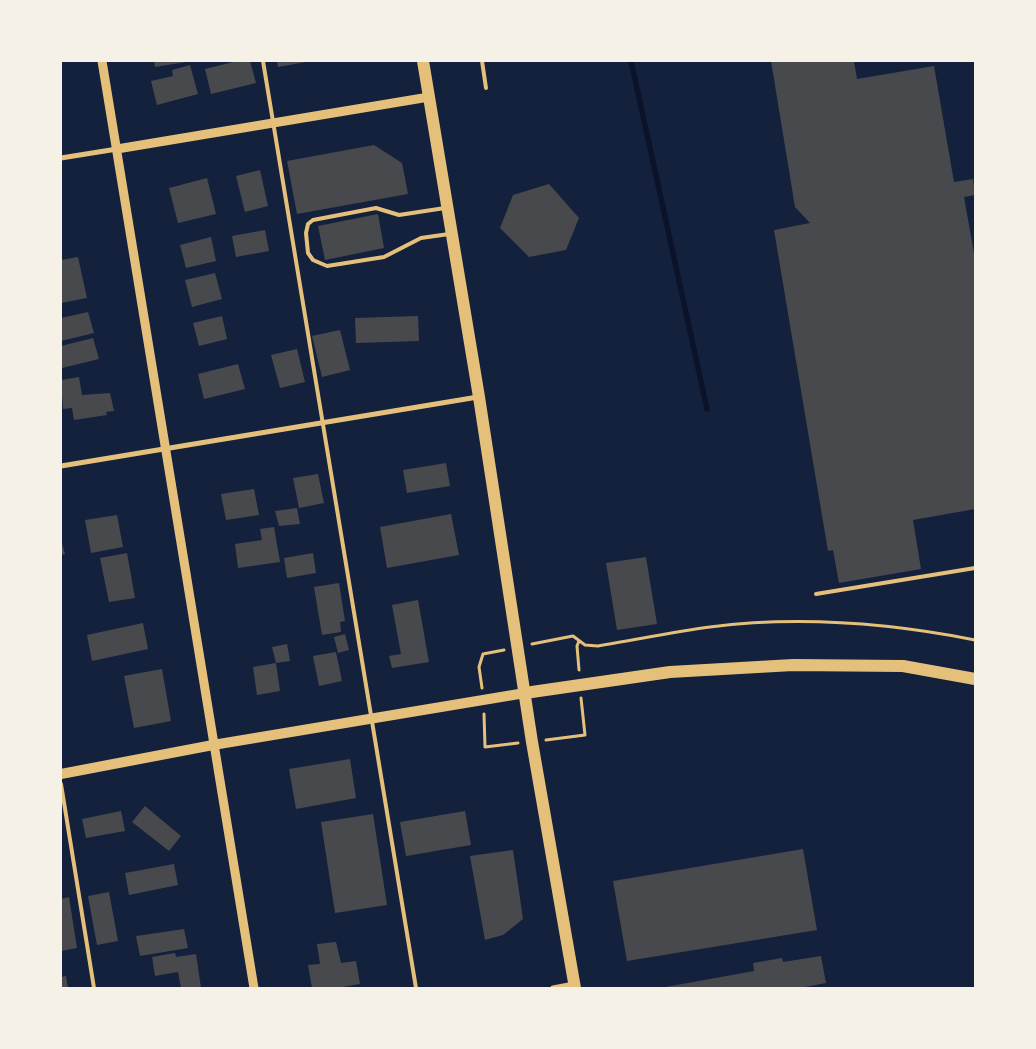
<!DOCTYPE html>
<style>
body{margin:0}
#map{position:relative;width:1036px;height:1049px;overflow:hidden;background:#14213d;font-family:"DM Sans",sans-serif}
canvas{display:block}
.frame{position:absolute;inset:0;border:62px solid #f6f1e7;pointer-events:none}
</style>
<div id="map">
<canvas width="1036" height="1049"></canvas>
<div class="frame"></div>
</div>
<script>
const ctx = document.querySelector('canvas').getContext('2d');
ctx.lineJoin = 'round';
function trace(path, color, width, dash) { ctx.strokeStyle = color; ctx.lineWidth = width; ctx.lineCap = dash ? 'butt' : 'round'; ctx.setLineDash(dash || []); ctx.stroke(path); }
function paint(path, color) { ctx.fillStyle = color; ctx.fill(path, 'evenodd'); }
trace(new Path2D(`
 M631,61L707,409`), '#0b132b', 5.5);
paint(new Path2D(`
 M154,61H186V62L155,67Z
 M237,61H250L256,83L211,94L205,69Z
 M277,61H306V62L278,67Z
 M771,61H854L857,79L934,66L954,182L973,179L975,195L964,197L975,259V509L913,520L921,569L839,583L833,550L828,551L774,230L810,223L795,207Z
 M190,65L198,94L157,105L151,81L173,76L172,70Z
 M374,145L402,163L408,194L297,214L287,161Z
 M260,170L268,206L245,212L236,176Z
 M207,178L216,214L178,223L169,188Z
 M549,184L579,218L566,250L529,257L500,228L513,195Z
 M378,214L384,248L325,260L318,226Z
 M265,230L269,251L236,257L232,236Z
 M211,237L216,261L186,268L180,245Z
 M78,257L87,298L61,303V260Z
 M215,273L222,299L192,307L185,280Z
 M88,312L94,333L61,341V318Z
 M222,316L227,339L199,346L193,323Z
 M418,316L419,341L356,343L355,318Z
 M340,330L350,370L322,377L312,336Z
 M93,338L99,359L62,368L61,346Z
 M297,349L305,382L280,388L271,355Z
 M238,364L245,389L204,399L198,374Z
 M79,377L82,395L110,393L114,411L106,412L107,415L74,420L72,408L63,409L61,380Z
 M446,463L450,486L407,493L403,470Z
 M318,474L324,503L299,508L293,478Z
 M254,489L259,515L226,520L221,494Z
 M297,508L300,524L279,526L275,511Z
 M451,514L459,555L387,568L380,527Z
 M117,515L123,547L91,553L85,520Z
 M274,527L280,562L238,568L235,544L262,540L260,529Z
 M61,540L65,554L61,555Z
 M127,553L135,598L109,602L100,558Z
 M313,553L316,573L287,578L284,558Z
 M646,557L657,624L617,630L606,563Z
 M339,583L345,621L340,622L341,632L322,635L314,587Z
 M418,600L429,662L392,668L389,656L401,654L392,605Z
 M143,623L148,649L92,661L87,635Z
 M345,634L349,650L338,653L334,637Z
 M287,644L290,661L276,663L272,647Z
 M336,652L342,681L319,686L313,656Z
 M276,663L280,691L257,695L253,667Z
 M162,669L171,721L134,728L124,676Z
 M350,759L356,798L296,809L289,769Z
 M145,806L181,836L169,851L132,822Z
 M121,811L125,831L86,838L82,819Z
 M465,811L471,845L406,856L400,822Z
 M373,814L387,905L335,913L321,822Z
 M803,849L817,930L627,961L613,881Z
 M513,850L523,919L503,935L485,940L470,856Z
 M174,864L178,885L129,895L125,873Z
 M109,892L118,941L97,945L88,896Z
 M69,897L77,948L61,951V899Z
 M184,929L188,948L140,956L136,936Z
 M336,942L341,963L356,961L360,984L337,988H312L308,965L320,964L317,944Z
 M175,953L176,957L196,954L201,988H181L178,972L155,976L152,957Z
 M821,956L826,983L800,988H660L754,971L753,963L782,958L783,962Z
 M66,976L68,988H61V977Z`), '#48494c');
trace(new Path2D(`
 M532,644L573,636L585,645L598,646C635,640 673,632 710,627C797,616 889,623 975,640
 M579,670L577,646L579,641
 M482,688L479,667L483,654L504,650
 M484,714L485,747L518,743
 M546,740L585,735L581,698`), '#e5c07b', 3);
trace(new Path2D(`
 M263,61L416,988
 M482,61L486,88
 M445,208L399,215L376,208L313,220L308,224L306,233L308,253L313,260L327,266L384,257L421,238L449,234
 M816,594L975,568
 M61,784L94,988`), '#e5c07b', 4);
trace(new Path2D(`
 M61,158L117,149
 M61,466L478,397
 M553,988L574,984`), '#e5c07b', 5);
trace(new Path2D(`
 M102,61L254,988
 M117,149L429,97`), '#e5c07b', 9);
trace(new Path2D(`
 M61,774L213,745L525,693`), '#e5c07b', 10);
trace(new Path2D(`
 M423,61L479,397L532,742L575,988
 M525,693L670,672L793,665L903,666L975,679`), '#e5c07b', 12);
</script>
